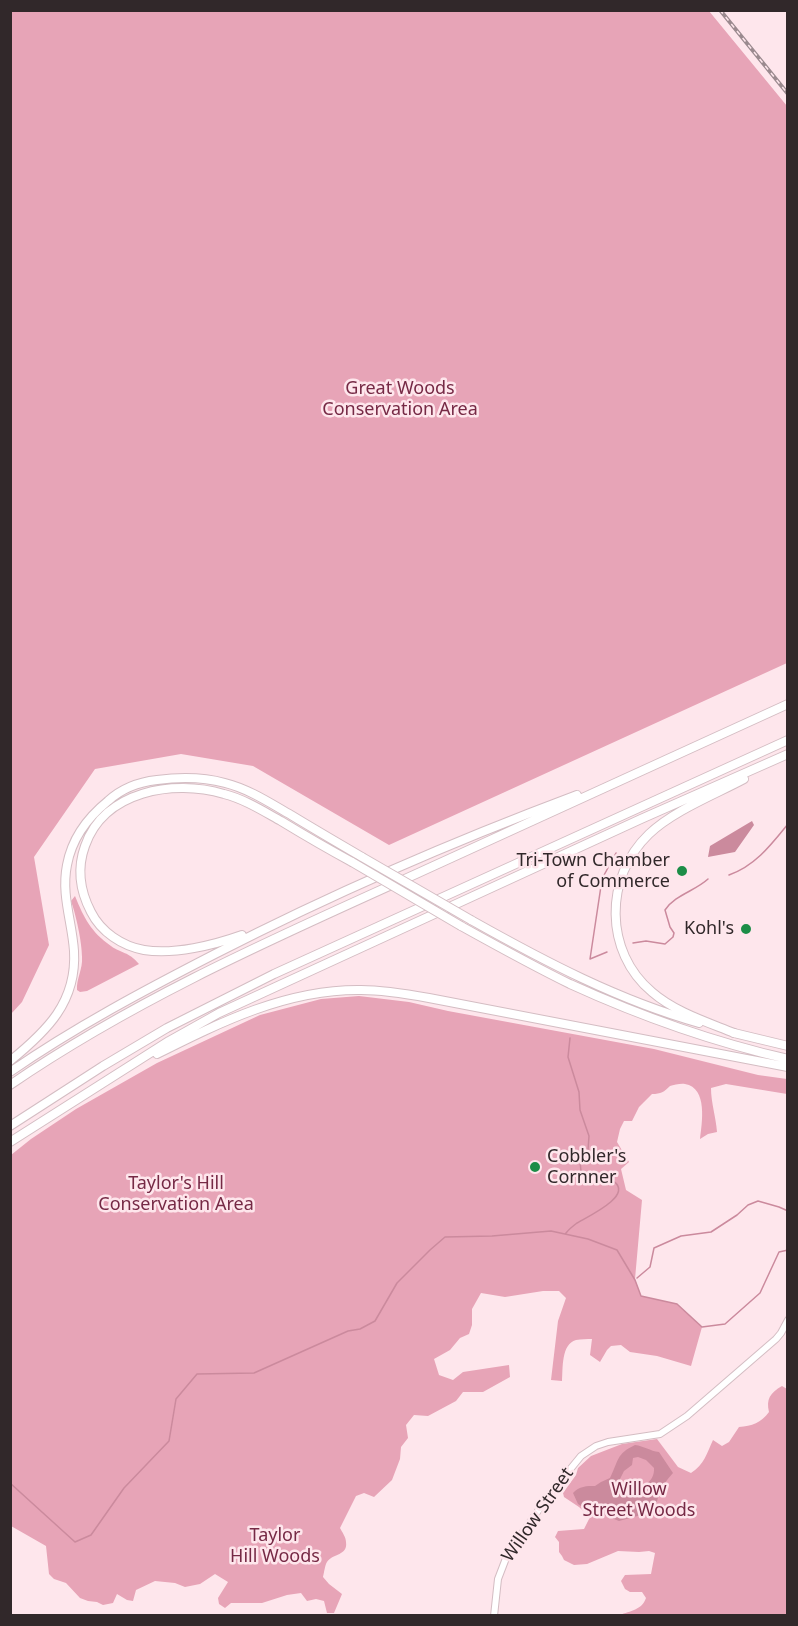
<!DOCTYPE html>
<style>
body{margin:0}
#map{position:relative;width:798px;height:1626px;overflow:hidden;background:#fee6ec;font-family:"Noto Sans",sans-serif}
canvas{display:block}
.frame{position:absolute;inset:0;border:12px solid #31282a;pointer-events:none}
</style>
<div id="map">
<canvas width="798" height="1626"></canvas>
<div class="frame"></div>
</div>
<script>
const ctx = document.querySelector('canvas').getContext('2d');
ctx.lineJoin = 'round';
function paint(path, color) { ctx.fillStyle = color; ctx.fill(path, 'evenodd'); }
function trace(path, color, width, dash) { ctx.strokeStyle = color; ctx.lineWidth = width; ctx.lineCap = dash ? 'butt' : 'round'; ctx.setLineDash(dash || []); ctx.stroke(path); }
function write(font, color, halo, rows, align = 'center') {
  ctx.font = font + ' "Noto Sans",sans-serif'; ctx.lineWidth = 5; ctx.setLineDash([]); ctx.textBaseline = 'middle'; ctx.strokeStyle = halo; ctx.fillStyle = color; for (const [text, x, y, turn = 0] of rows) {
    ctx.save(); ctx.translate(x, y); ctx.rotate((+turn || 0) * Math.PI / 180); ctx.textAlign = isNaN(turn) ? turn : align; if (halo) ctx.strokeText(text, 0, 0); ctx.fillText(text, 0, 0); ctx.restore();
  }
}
paint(new Path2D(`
 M11,10L709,11L787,106V663L389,845L253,766L181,754L95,769L34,857L49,945L22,1002L11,1014Z
 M75,896C84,918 91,932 111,946C122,954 128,951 139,964L87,991L80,992L77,990C76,979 83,969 82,957C82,942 76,915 71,901Z
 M359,996L409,1002L448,1011L654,1049L758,1075L787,1079V1094L726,1084L711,1088C711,1103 716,1117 717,1132L708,1134L700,1139C702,1123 708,1088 685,1084C681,1083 674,1085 670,1086C664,1092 661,1094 652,1094L639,1107L632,1121H624L620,1129L617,1142L629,1162L621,1169L626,1190L642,1200L635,1279L641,1296L677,1304L702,1327L691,1366L657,1356L630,1352L621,1345L611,1346L607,1350L600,1362L590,1355L592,1339C587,1339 581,1339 576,1340C561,1344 563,1369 562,1381L551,1380L558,1321L566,1298L559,1291H543L505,1297L481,1293L472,1309V1325L469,1334L460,1338L450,1350L434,1359L439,1375L453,1380L463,1372L509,1365L510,1377L483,1392H463L456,1401L428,1416L414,1415L406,1425L408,1438L401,1447L400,1459L392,1480L374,1497L364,1493L356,1496L340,1528C342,1532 346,1537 346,1542C348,1556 333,1553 327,1562C325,1565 324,1573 323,1577L329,1584L342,1594L334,1613H327L324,1601L316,1599L307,1601L301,1593L287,1595L262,1603H231L225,1608L219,1604L218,1598L228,1582L215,1574L200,1584L185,1587L175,1583L155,1581L136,1590L133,1601L127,1600L117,1594L113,1603L103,1605L97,1602L88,1601L80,1598L66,1583L54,1579L49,1574L46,1546L11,1526V1155L31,1139L76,1109L157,1063L260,1015L321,999Z
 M782,1386L787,1389V1615H620C630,1611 642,1610 646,1598L642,1592H630L625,1589L621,1581L625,1575L651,1574L655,1553L649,1551L639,1552L618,1551L587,1564L574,1565L564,1560L562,1556L559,1552V1542L555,1537L558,1531L584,1529L590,1517L579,1507L564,1497L563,1493L576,1475L578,1468L591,1456L622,1444L657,1439L678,1467L691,1473C704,1465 707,1453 713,1440L722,1446L729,1442L739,1427C752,1426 761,1423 769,1412C766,1399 770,1393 782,1386Z`), '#e7a4b7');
paint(new Path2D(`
 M752,821L754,825L735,852L708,857L710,846Z
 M635,1445C644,1446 650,1451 659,1452L673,1473C661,1486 657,1496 655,1513L641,1515L619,1521L599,1513H593L581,1506L578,1504L573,1493C579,1486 587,1486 595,1486L601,1482L610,1478C619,1460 616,1454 635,1445ZM638,1457L646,1460L654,1468C655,1486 636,1489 622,1487L618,1483L624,1471L632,1465L633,1458Z`), '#cb8a9d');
trace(new Path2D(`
 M729,875C755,866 771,845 788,824
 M633,943L646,941L665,944L673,937L674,933L670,927L665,910C675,895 695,891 708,879
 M607,952L590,959L601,886L603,877L616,853
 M566,1233C569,1229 573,1226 577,1223C587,1217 635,1195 613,1181L581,1171L580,1162L586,1156L588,1150L589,1136L580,1110L579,1092L568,1057L570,1038
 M637,1278L650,1267L654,1248L681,1236L711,1232L737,1215L748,1205L758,1201L779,1207L788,1211
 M10,1483L75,1542L91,1535L124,1488L169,1441L176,1399L197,1374L254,1373L348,1331L360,1329L375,1321L397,1283L430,1250L445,1237L492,1236L551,1231L588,1239L617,1250L635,1280L641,1296L677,1304L702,1327L725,1324L760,1293L779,1252L788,1250`), '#cb8a9d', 1.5);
const tertiary = new Path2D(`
 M494,1616L498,1579L508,1553L550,1494L581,1456L596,1446L608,1442L660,1434L687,1416L776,1339L781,1333L788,1320`);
const trunk = new Path2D(`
 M734,1033L788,1046`);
const motorway = new Path2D(`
 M471,920C544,961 618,1000 699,1023
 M461,926C497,946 533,966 570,984C640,1016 713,1042 788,1059
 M242,935C214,945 174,955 144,950C122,946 101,932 91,912C80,891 77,868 85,846C104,791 173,779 224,794C244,799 263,811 281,821C304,835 328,849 352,862
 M734,1033C707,1022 675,1012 652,992C604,952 604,877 649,834C673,811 714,795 744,779
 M157,1054C221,1022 287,989 361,990C384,990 407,994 429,998L788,1067
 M10,1061C47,1031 77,1002 74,951C72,921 61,895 67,865C72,838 87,818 108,801C121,789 139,782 157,780C180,777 203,777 225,783C249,789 270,803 291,815C314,829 338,843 362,857
 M10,1072C75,1027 145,990 215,954C332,894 454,841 577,795
 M10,1085C137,998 277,937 416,874C540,818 664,761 788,704
 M10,1126L103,1066L167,1028L274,974L788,740
 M10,1142L169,1041L219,1013L641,819L788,754`);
trace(tertiary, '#d4bdc3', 8);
trace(trunk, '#d4bdc3', 10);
trace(motorway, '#d4bdc3', 10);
trace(tertiary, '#fff', 6);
trace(trunk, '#fff', 8);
trace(motorway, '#fff', 8);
const rail = new Path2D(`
 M720,10L788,94`);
trace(rail, '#9b8a8f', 4);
trace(rail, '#fee6ec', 1.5, [4.5]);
const motorwayBridge = new Path2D(`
 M362,857L471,920
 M352,862L461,926`);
trace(motorwayBridge, '#d4bdc3', 10, []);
trace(motorwayBridge, '#fff', 8);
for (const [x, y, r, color] of [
 [682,871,6,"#1c8d47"],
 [746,929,6,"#1c8d47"],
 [535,1167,6,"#1c8d47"]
]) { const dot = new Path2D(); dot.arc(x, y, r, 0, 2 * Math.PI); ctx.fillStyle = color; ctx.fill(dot); trace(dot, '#fee6ec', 2); }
write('18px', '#762945', '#fee6ec', [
 ["Great Woods",400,389],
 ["Conservation Area",400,410],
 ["Taylor's Hill",176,1184],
 ["Conservation Area",176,1205],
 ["Willow",639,1490],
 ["Street Woods",639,1511],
 ["Taylor",275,1536],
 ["Hill Woods",275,1557]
]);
write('18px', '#31282a', '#fee6ec', [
 ["Tri-Town Chamber",670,861],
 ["of Commerce",670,882],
 ["Kohl's",734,929],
 ["Cobbler's",547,1157,"left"],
 ["Cornner",547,1178,"left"]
], 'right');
write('18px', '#31282a', '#fee6ec', [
 ["Willow Street",538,1515,-55]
]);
</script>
